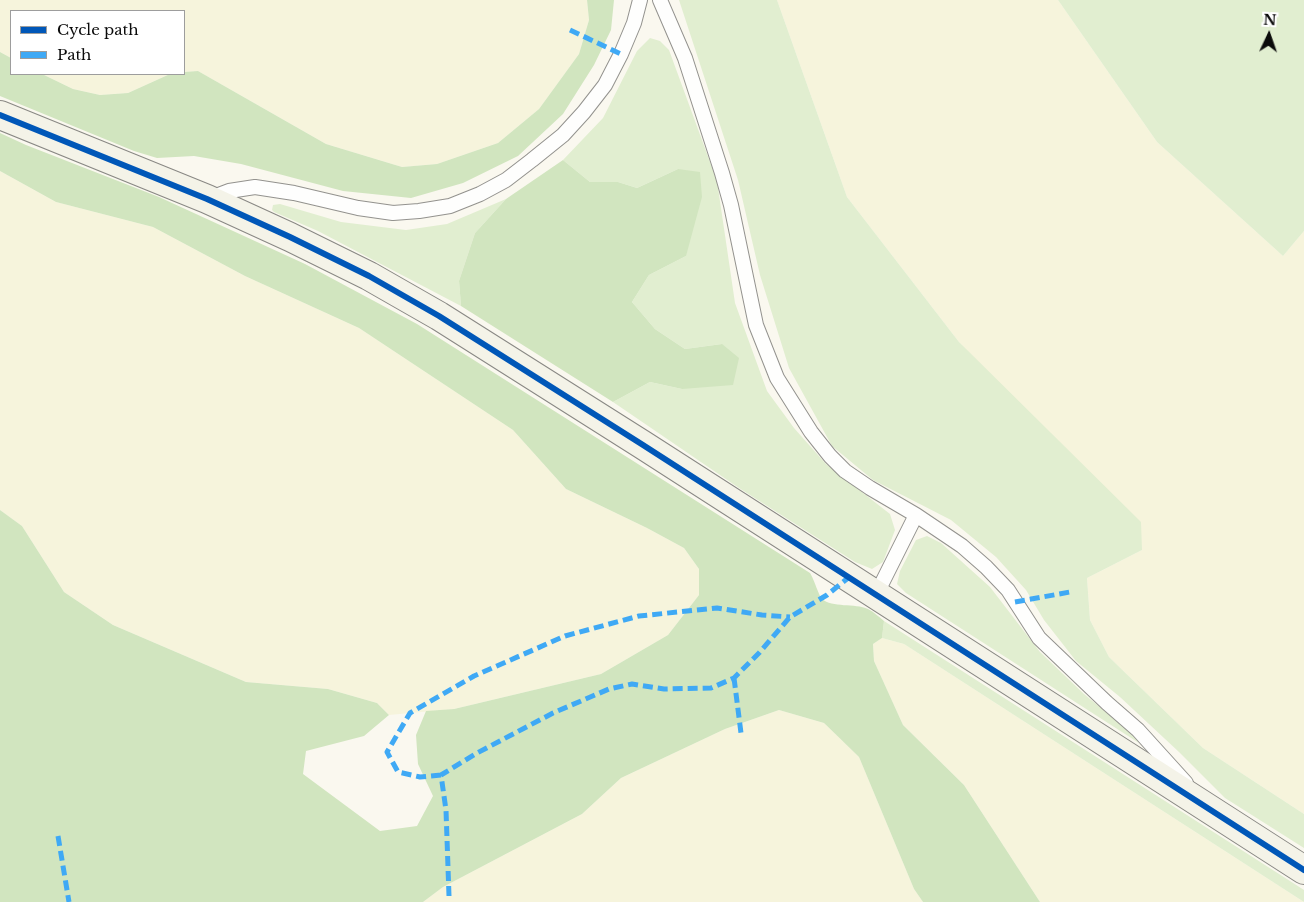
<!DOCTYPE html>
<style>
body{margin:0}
#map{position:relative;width:1304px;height:902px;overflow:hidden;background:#faf8ef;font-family:"Libre Baskerville",serif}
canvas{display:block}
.legend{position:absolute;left:10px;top:10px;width:175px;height:65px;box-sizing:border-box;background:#fff;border:1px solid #9d9d9d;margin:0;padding:6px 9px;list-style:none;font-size:15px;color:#0b0b0b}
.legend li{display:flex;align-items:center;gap:10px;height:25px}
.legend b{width:25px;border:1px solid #9d9d9d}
.north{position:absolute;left:1244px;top:10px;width:50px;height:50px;-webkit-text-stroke:4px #fff;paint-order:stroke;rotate:3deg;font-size:14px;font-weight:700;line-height:20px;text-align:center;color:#0b0b0b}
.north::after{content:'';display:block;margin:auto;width:18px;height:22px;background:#0b0b0b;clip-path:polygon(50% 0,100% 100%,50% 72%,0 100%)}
</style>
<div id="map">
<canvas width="1304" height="902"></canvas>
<ul class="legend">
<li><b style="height:6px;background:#0057b8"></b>Cycle path</li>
<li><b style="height:6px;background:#3fa9f5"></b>Path</li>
</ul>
<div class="north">N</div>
</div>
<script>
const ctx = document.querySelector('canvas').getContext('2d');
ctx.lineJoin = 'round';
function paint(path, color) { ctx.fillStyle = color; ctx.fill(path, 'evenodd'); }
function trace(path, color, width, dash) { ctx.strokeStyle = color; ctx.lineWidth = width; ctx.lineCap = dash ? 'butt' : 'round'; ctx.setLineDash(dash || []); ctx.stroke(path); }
paint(new Path2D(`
 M0,0H587L589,20L579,54L539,109L498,143L437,164L402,167L326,144L198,71L184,72V11H11V58L0,52Z
 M777,0H1058L1157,142L1283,256L1304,231V814L1203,748L1109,657L1090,620L1087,578L1142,550L959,342L847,197Z
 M42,74H170L128,93L100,95L73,89Z
 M0,171L56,202L153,227L245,276L359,328L513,430L566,489L647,528L684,548L699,569V595L668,635L601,674L454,709L389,715L377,703L328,689L246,682L113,625L64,592L22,526L0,510Z
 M882,638L904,644L1304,902H1040L964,785L903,725L874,661L873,644Z
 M779,710L824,723L859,757L914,889L923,902H423L443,887L582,814L621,778L725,729Z`), '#f6f4dc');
paint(new Path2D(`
 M679,0H777L847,197L959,342L1141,522L1142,550L1087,578L1090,620L1109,657L1203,748L1304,814V848L1225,798L1179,752L1120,697L1076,661L1044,620L1026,590L996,557L951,520L873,480L832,446L789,368L760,275L738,180Z
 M1058,0H1304V231L1283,256L1157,142Z
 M650,38L660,41L669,50L717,181L735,303L767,391L794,428L826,464L890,514L895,530L883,562L872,569L855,562L739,488L613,402L650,382L682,389L722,344L685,349L655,329L632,302L649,275L686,256L678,169L637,188L618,182H590L563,160L603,118L637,51Z
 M506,199L475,233L459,281L461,306L318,231L274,212L272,210L273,205L280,204L341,222L406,230L447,224Z
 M927,536L941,543L990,587L1040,652L1084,694L1131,733L1139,743L906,593L897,584L900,571L916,540Z
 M884,621L1304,890V902L904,644L882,638Z`), '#e1eed0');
paint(new Path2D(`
 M587,0H614L611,30L594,65L563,114L518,156L463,183L411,198L343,191L241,164L194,156L157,158L134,151L0,96V52L11,58V74H42L73,89L100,95L128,93L170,74H184V72L198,71L326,144L402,167L437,164L498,143L539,109L579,54L589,20Z
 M0,133L26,145L159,197L305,264L417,324L810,573C814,579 819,596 822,599C832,608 855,603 868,609C874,612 879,617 884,621L882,638L873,644L874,661L903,725L964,785L1040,902H923L914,889L859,757L824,723L779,710L725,729L621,778L582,814L443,887L423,902H0V510L22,526L64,592L113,625L246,682L328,689L377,703L389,715L364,736L306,751L303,774L380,831L417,826L433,796L418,764L416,735L426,711L454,709L601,674L668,635L699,595V569L684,548L647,528L566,489L513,430L359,328L245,276L153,227L56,202L0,171Z
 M563,160L590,182H618L637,188L678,169L700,172L702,197L686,256L649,275L632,302L655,329L685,349L722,344L739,358L733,385L682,389L650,382L613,402L461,306L459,281L475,233L506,199Z`), '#d1e5bf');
const service = new Path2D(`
 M660,0L685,58L722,173L731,205L756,325L777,378L811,432L830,456L845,471L870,488L916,515L962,546L986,567L1008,590L1039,638L1107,703L1138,730L1186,783
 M208,199L229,191L255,187L294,193L358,208L393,213L419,211L450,206L480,194L506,180L532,160L563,135L584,112L605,85L621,54L634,23L640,0
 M876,595L916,515`);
const secondary = new Path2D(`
 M0,115L207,199L290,237L369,276L439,316L643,445L1304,870`);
trace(service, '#93928e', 16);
trace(secondary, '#898884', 30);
trace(service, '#fefefd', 14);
trace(secondary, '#f4f3e8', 28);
trace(new Path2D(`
 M570,30L621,54
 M1015,602L1070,592
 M734,678L741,733
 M441,775L420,777L398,772L387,752L410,713L474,676L565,636L639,616L717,608L762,615L790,617
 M58,836L69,902
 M449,896L446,810L441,775L477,753L553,713L609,689L632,684L664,689L711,688L734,678L759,653L790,617L827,595L848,578`), '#3fa9f5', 5, [10, 5]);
trace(new Path2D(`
 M0,115L207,199L290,237L369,276L439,316L643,445L1304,870`), '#0057b8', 6);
</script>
